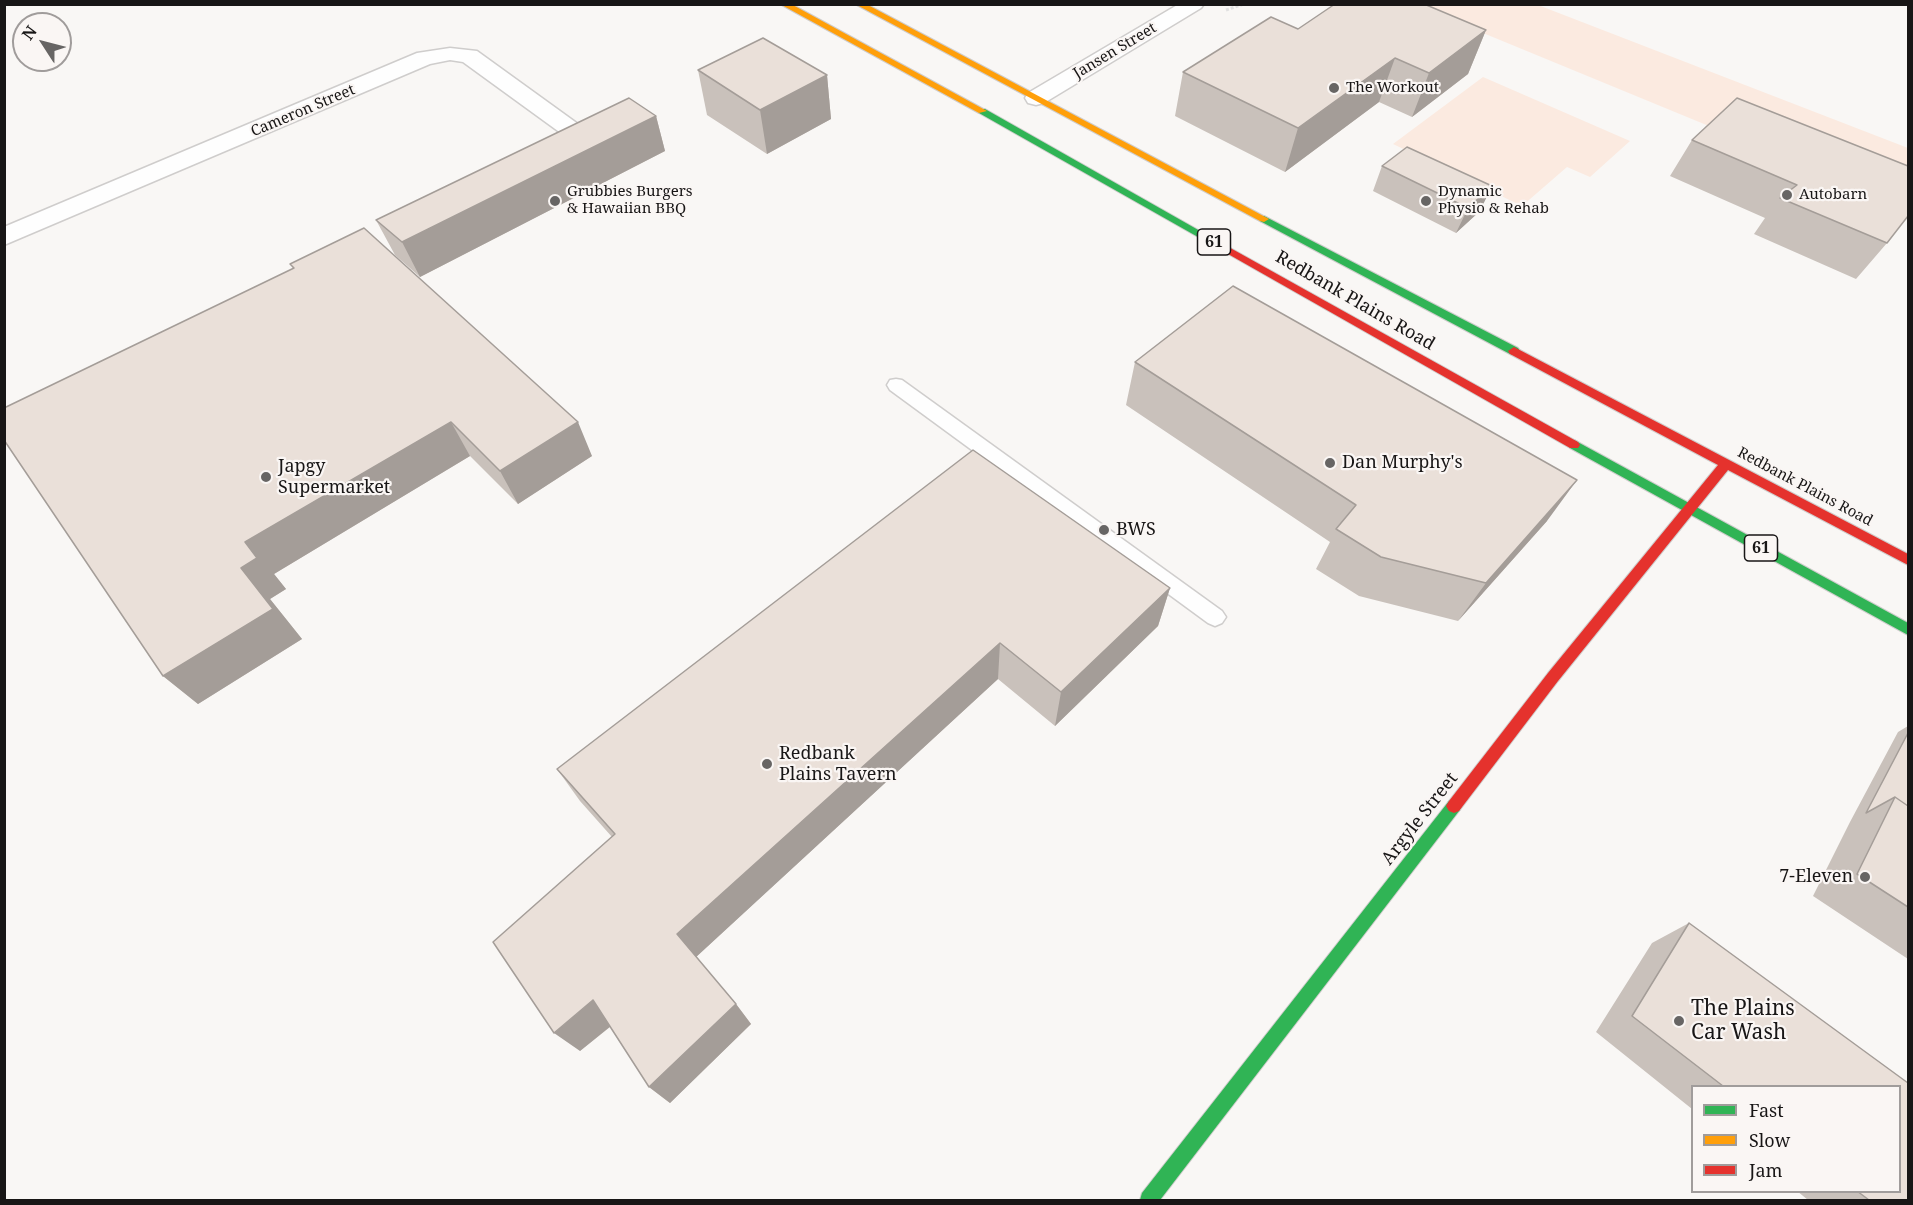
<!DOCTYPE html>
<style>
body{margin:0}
#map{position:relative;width:1913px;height:1205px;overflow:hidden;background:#f9f7f5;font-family:"Noto Serif",serif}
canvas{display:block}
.frame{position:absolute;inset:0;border:6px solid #181616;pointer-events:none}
.legend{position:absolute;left:1691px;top:1085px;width:210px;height:108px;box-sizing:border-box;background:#faf6f4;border:2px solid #a09c9b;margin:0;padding:8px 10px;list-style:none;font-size:18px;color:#181616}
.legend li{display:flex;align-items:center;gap:12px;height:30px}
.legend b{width:30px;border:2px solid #a09c9b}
.north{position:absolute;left:12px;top:12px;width:60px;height:60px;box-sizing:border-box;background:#faf6f4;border:2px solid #a09c9b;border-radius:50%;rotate:306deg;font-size:16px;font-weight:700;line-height:24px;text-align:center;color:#181616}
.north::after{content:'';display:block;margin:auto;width:21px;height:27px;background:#676564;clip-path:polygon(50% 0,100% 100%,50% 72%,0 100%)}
</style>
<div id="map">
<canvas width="1913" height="1205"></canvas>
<div class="frame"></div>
<ul class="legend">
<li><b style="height:8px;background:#30b455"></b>Fast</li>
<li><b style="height:8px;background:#ff9f0a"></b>Slow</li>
<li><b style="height:8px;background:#e5322d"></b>Jam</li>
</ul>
<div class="north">N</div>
</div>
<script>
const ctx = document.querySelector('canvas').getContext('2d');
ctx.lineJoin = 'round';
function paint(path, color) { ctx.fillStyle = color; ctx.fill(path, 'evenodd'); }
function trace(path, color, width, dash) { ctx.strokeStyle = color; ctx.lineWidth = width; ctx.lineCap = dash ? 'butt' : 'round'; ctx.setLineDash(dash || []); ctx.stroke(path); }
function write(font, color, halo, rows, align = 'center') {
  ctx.font = font + ' "Noto Serif",serif'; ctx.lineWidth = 4.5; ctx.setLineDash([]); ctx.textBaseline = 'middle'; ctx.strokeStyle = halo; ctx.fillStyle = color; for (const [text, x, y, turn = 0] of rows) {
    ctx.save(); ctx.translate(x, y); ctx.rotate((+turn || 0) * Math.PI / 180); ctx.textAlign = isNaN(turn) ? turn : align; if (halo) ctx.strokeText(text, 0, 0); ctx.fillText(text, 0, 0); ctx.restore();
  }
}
paint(new Path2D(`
 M1415,5H1538L1908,148V208Z
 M1483,77L1630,141L1590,177L1567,167L1522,206L1393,144Z`), '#fbeae0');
const lane = new Path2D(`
 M896,379L902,380L1222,611L1226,617L1222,623L1215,626L1208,623L890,390L887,385L890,380Z`);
const street = new Path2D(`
 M1179,4H1204L1201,8L1044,103L1036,105L1028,103L1025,98L1028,93Z
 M450,48L477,51L596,137L600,142L596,147L588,149L580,147L463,62L450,60L430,64L4,245V227L417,53Z`);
const fast = new Path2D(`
 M979,109H985L1230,248L1225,251L1221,250L979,113Z
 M1264,216L1518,348L1520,351L1514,355L1510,354L1260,221V217Z
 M1574,440L1908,623V635L1570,448L1568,445L1570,442Z
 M1454,799L1459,801L1462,806L1459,811L1160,1200H1140L1142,1193L1449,801Z`);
const slow = new Path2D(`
 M780,4H791L987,111L979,113Z
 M855,4H866L1269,219L1264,222L1260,221Z`);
const jam = new Path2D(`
 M1225,245L1578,442L1580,445L1578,448H1570L1221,250L1220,248Z
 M1514,347L1908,554V565L1728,470L1558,681L1459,811L1454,813L1449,811L1446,806L1449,801L1548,673L1718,465L1510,354L1508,351Z`);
trace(lane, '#cfcdcc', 3);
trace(street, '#cfcdcc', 3);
trace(fast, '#cfcdcc', 2);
trace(slow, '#cfcdcc', 2);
trace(jam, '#cfcdcc', 2);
trace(new Path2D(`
 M1226,10L1244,4`), '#e1e1e1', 3, [3, 2]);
paint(lane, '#fefefe');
paint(street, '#fefefe');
paint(fast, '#30b455');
paint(slow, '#ff9f0a');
paint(jam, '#e5322d');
paint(new Path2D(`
 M1298,29L1486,30L1468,74L1412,117L1379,102L1285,172L1175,116L1183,72Z
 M698,70L827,75L831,119L767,154L707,115Z
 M1737,98L1887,243L1856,279L1754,234L1765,218L1670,176L1692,140Z
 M656,116L665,151L420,277L395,255L376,220Z
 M1382,166L1480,211L1456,233L1373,191Z
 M290,264L592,456L518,504L470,456L274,574L286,589L270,599L302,639L198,704L163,676L293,268Z
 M1135,362L1547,521L1458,621L1359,596L1316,569L1330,542L1126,405Z
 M1170,588L1158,626L1055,726L998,679L696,957L736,1004L751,1024L670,1103L649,1087L610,1027L580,1051L612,837L580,801L557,769Z
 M1908,726V959L1813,896L1850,822L1898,732Z
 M1689,923L1908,1083V1200H1808L1797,1191H1899V1086H1692V1109L1596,1032L1652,943Z`), '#c9c1bb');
paint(new Path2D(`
 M1486,30L1468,74L1412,117L1429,73Z
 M1395,58L1379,102L1285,172L1298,128Z
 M827,75L831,119L767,154L760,110Z
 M656,116L665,151L420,277L402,242Z
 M1492,186L1480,211L1456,233L1468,208Z
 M451,422L470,456L274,574L286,589L270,599L302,639L198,704L163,676L241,568L245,542Z
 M578,422L592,456L518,504L500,471Z
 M1577,480L1547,521L1458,621L1486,583Z
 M1170,588L1158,626L1055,726L1061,692Z
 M1000,643L998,679L695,958L677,934Z
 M593,1000L617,1021L580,1051L554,1033Z
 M736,1004L751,1024L670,1103L649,1087Z`), '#a49d98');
const building = new Path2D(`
 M1335,4H1424L1486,30L1429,73L1395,58L1298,128L1183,72L1271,17L1298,29Z
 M763,38L827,75L760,110L698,70Z
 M629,98L656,116L402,242L376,220Z
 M1737,98L1908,166V216L1887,243L1780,198L1797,185L1692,140Z
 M1407,147L1492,186L1468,208L1382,166Z
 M364,228L578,422L500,471L451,422L245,542L257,558L241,568L273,609L163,676L4,440V408L294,268L290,264Z
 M1233,286L1577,480L1486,583L1381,557L1336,529L1356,505L1135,362Z
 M973,450L1170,588L1061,692L1000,643L677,934L736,1004L649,1087L593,1000L554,1033L493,942L615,834L557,769Z
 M1908,733V806L1895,797L1866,813Z
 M1895,797L1908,806V907L1857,874Z
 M1689,923L1908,1083V1200H1869L1857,1191H1899V1086H1723L1632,1016Z`);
paint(building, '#eae0d9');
trace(building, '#a49d98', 1.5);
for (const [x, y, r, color] of [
 [1334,88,6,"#676564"],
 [1787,195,6,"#676564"],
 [555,201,6,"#676564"],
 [1426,201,6,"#676564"],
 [1330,463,6,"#676564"],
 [266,477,6,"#676564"],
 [1104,530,6,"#676564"],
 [767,764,6,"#676564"],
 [1865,877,6,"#676564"],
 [1679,1021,6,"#676564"]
]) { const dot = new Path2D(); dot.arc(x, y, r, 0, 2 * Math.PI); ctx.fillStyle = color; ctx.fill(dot); trace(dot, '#faf6f4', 2); }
write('15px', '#181616', '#faf6f4', [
 ["Jansen Street",1115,51,-31],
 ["Cameron Street",303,111,-23],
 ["Redbank Plains Road",1805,487,28]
]);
write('15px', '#181616', '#faf6f4', [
 ["The Workout",1346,88],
 ["Grubbies Burgers",567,192],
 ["& Hawaiian BBQ",567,209],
 ["Dynamic",1438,192],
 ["Physio & Rehab",1438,209],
 ["Autobarn",1799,195]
], 'left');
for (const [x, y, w] of [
 [1214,242,33],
 [1761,548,33]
]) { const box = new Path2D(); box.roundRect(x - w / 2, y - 13, w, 26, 4.5); ctx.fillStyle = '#faf6f4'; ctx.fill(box); trace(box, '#181616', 1.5); }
write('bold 16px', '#181616', null, [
 ["61",1214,242],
 ["61",1761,548]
]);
write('18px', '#181616', '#faf6f4', [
 ["Redbank Plains Road",1355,301,30],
 ["Argyle Street",1420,819,-52]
]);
write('18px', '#181616', '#faf6f4', [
 ["Dan Murphy's",1342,463],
 ["Japgy",278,467],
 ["Supermarket",278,488],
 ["BWS",1116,530],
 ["Redbank",779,754],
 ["Plains Tavern",779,775],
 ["7-Eleven",1853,877,"right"]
], 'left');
write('21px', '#181616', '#faf6f4', [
 ["The Plains",1691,1009],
 ["Car Wash",1691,1033]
], 'left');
</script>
